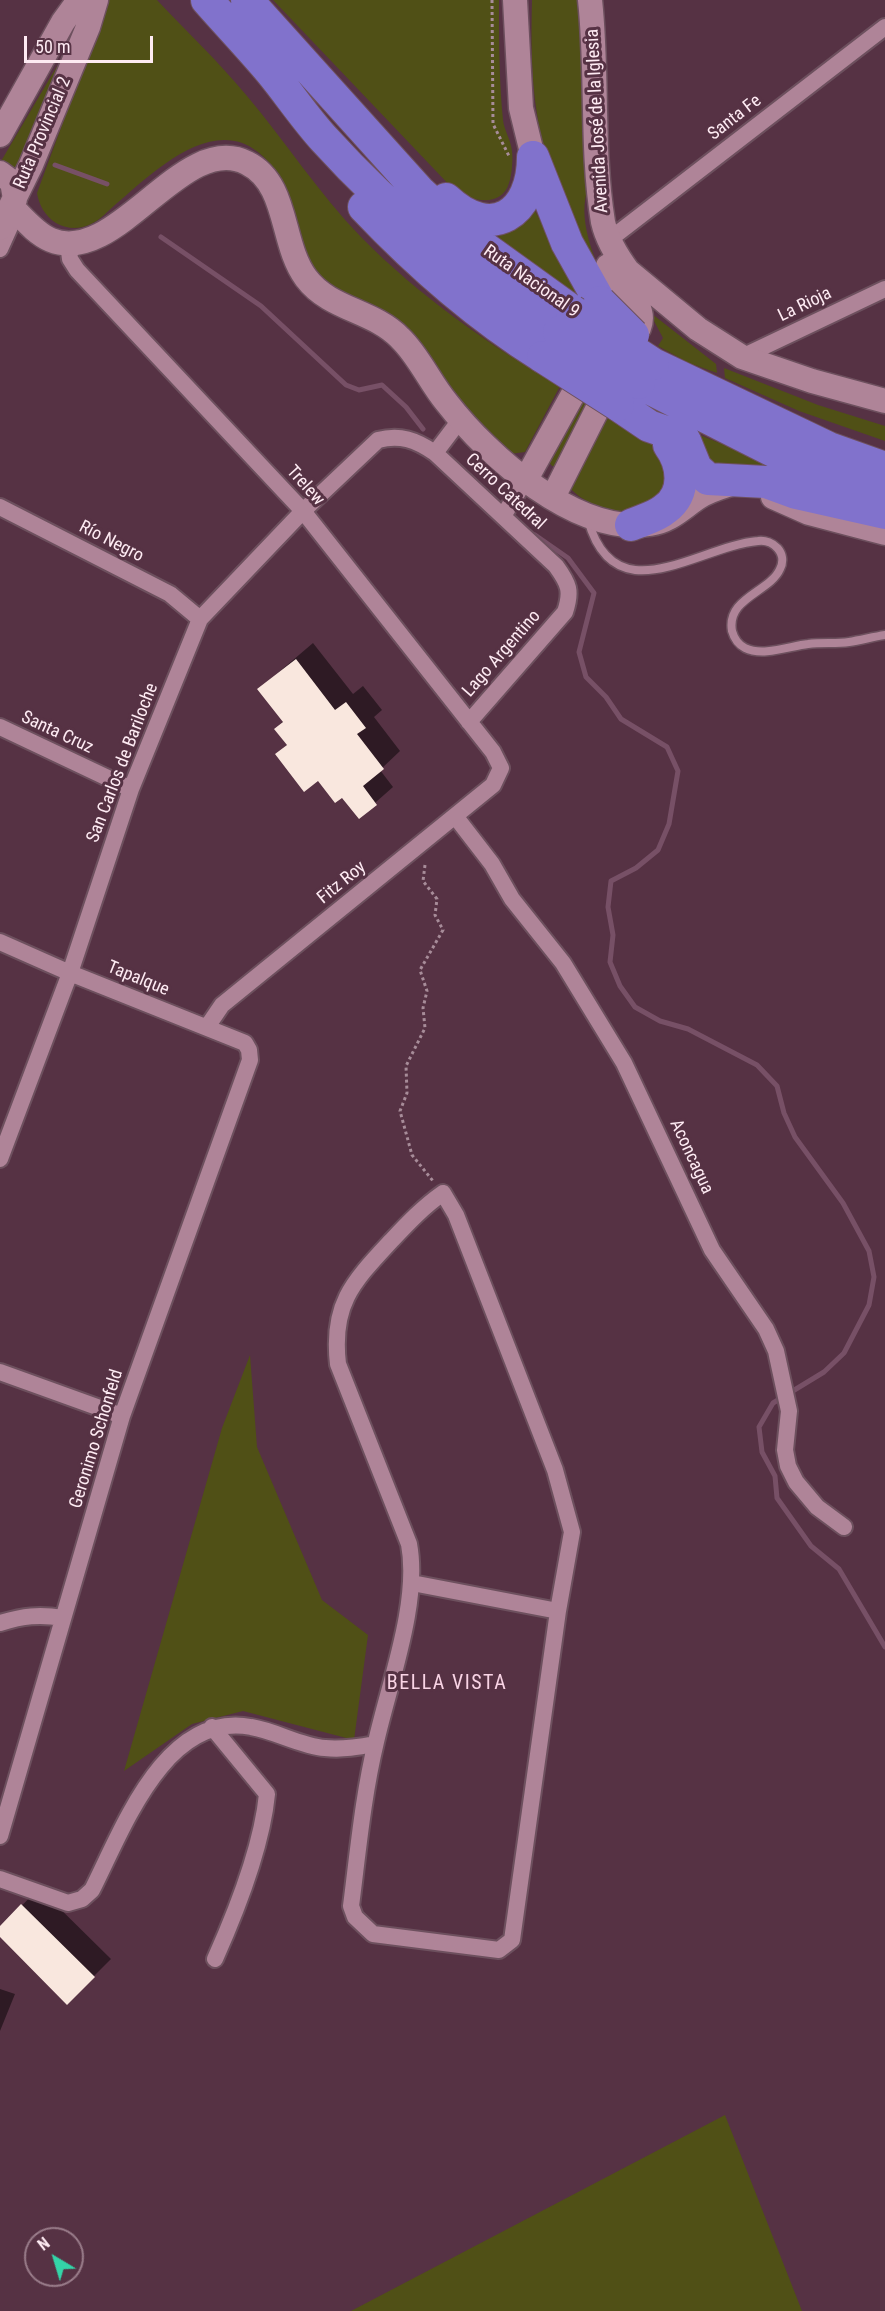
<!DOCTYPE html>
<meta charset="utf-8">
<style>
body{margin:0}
#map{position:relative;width:885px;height:2311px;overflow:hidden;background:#563244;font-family:"Roboto Condensed",sans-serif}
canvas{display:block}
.north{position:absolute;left:24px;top:2227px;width:60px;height:60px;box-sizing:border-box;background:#563244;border:2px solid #997c8a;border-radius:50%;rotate:322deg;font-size:16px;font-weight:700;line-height:24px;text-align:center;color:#feebf3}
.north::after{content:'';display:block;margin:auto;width:21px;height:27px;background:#34d4a8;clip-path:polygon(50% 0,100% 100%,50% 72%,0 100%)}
.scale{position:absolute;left:24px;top:36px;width:129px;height:27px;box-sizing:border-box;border:3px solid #feebf3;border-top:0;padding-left:8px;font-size:18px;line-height:21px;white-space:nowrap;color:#feebf3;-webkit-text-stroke:4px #563244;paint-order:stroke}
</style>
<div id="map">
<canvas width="885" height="2311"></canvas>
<div class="north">N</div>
<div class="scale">50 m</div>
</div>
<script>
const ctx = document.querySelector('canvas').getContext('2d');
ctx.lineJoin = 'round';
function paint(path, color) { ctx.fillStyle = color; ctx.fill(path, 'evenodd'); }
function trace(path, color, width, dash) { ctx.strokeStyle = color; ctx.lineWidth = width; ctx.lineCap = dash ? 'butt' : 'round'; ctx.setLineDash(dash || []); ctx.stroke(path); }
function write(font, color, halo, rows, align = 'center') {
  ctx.font = font + ' "Roboto Condensed",sans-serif'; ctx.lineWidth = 6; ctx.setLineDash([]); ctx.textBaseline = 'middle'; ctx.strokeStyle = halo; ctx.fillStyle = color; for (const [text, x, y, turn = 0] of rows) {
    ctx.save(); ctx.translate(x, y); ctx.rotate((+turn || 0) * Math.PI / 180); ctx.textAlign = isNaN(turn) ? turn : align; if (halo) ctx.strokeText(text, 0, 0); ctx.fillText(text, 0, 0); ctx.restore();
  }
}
paint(new Path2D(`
 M108,0H157C187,32 219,62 247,96C286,142 319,194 361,237C418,295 490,346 560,386L525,452L510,454L321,282C316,274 310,267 306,258C288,222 293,179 258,152C211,114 150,175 116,204C108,211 100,220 91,224C79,230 67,229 56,223C45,216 39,205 37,193Z
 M273,0H499C499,40 499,80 503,120C504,130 511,140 512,151C513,158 512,175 509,183C502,208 471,201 455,191Z
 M532,0H579L587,191C577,225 598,265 610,296C582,251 544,167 537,114C531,77 531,37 532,0Z
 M57,66L58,68L18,176L0,163Z
 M534,209L589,308L493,240L517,225Z
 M647,310L716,364L717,373L689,363L658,346L663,338L654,321L644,312Z
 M724,368L818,405L885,426V441L799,411L725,378Z
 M579,399L590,405L556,466H552L549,462Z
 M604,412L663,448L674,489L626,515C605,509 584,504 569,487Z
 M673,424L798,475L722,471Z
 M250,1355L257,1447L322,1600L368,1635L354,1740L243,1711L192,1724L124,1771L222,1428Z
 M725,2115L802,2311H351Z`), '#505016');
paint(new Path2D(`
 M313,643L353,694L363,686L382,710L374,717L400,751L380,770L393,787L359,817L342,796L277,754L288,744L276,729L284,720L259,689Z
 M39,1888L111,1959L67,2003L0,1935V1928Z
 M0,1989L15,1994L0,2031Z`), '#0007');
trace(new Path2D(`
 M55,165L107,184
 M161,237L261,306L346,385L359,390L382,385L406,407L423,429
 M535,535L568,558L594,593L579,652L586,677L606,697L621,719L667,747L678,771L669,824L658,850L636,868L611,881L608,907L613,935L610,962L620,986L635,1007L660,1021L688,1029L757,1065L777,1086L784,1113L795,1137L843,1203L869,1251L874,1277L869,1305L844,1353L824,1372L773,1403L759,1427L762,1452L775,1476L777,1498L811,1546L839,1569L885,1647`), '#775066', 5);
paint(new Path2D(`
 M296,659L335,710L346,702L366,728L357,734L384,769L363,786L377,805L359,819L342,798L335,803L318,781L304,792L275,754L287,745L274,729L283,722L257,689Z
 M21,1904L95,1977L67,2005L0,1937V1926Z`), '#f9e7de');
const lane = new Path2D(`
 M588,520C615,616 698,546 758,541C773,539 788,553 780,569C770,592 726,598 732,631C734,638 739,645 745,648C763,657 790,646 808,644C822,642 836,644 849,642C861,640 873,637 885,635`);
const street = new Path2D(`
 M609,240L885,27
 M68,243L70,259L77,270L303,511L493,752L501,768L493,785L222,1005L207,1027
 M0,249L14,218
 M742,357L885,289
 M435,453L460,420
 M0,507L170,594L200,619
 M503,516L525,481
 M0,727L131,789
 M455,816L492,864L512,899L563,963L624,1063L712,1250L766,1329L776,1351L789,1411L785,1450L788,1466L796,1482L817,1507L844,1527
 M0,942L70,973L245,1043L249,1050L250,1060L122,1416L0,1836
 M0,1159L70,973L131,789L200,619L303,511L378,440C400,434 416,440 435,453L556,566C569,584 572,591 565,612L469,722
 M443,1193L456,1215L555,1470L572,1532L558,1611L512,1940L499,1950L373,1934L355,1917L351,1906C358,1852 363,1796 376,1742C389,1684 420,1602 409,1544L338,1364C331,1304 353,1282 391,1241C408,1223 423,1207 443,1193Z
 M0,1372L122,1416
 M412,1583L558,1611
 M0,1623C23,1616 39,1614 63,1618
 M212,1727L267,1794C262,1846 236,1912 215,1959
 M0,1879L68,1903L82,1899L92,1890C123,1829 165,1711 251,1727C276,1731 300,1746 325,1748C342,1750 359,1747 375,1744`);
const secondary = new Path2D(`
 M515,0L521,108L533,157
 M590,0C598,73 591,149 603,222C607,240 617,256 628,271L698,329L742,357L812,381L885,401
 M0,135L63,22L79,0
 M0,173L12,182L15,199
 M12,207C23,218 36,234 51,240C117,267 183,130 247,163C289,184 280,243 306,278C330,310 373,310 400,338C419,356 430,383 447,403C488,456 577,536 650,524C671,521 682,508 699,497C710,490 722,487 734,483
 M0,228L31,165L88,27L96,0
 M608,266C617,287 649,302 639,328
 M525,481L577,387
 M553,497L601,402
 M773,497L809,513L885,533`);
const highway = new Path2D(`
 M207,0C228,24 250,47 271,72C289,94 305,118 324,139C392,214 473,280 559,332
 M247,0L419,191L468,236L572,311
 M533,157L567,243L600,302
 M446,199C492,242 533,214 533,157
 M364,207C418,264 476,315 543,357
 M653,364L829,448L885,468
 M639,383L787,458L885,495
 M618,405L649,426L675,435L685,441L696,468L708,479L766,482L796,493L885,513
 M631,525C642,520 656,517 665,509C687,493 683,464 669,445`);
trace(lane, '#6d505e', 11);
trace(street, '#6d505e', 20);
trace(secondary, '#6d505e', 27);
trace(highway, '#6d505e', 34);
trace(new Path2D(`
 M492,0L493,124L509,156
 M425,865L423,881L437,899L435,915L443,930L420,970L427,991L423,1008L425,1028L406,1066L407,1093L400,1111L412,1155L433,1181`), '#a78c99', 3, [3, 3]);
trace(lane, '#af8498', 8);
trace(street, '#af8498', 16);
trace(secondary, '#af8498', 24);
trace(highway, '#8172cc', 32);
const highwayBridge = new Path2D(`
 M600,302L633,335
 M572,311L653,364
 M559,332L639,383
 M543,357L618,405`);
trace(highwayBridge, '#6d505e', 34, []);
trace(highwayBridge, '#8172cc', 32);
write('18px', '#feebf3', '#563244', [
 ["Santa Fe",735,118,-38],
 ["Avenida José de la Iglesia",598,121,-93],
 ["Ruta Provincial 2",43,133,-67],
 ["Ruta Nacional 9",531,282,35],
 ["La Rioja",805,305,-26],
 ["Trelew",305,486,48],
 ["Cerro Catedral",505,492,43],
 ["Río Negro",111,542,27],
 ["Lago Argentino",502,654,-49],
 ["Santa Cruz",57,733,25],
 ["San Carlos de Bariloche",123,763,-69],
 ["Fitz Roy",342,883,-39],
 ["Tapalque",138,979,22],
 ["Aconcagua",691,1157,65],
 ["Geronimo Schonfeld",97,1439,-73]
]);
ctx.letterSpacing = '1.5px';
write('20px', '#f9d4e5', '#563244', [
 ["BELLA VISTA",447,1684]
]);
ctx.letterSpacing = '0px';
</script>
